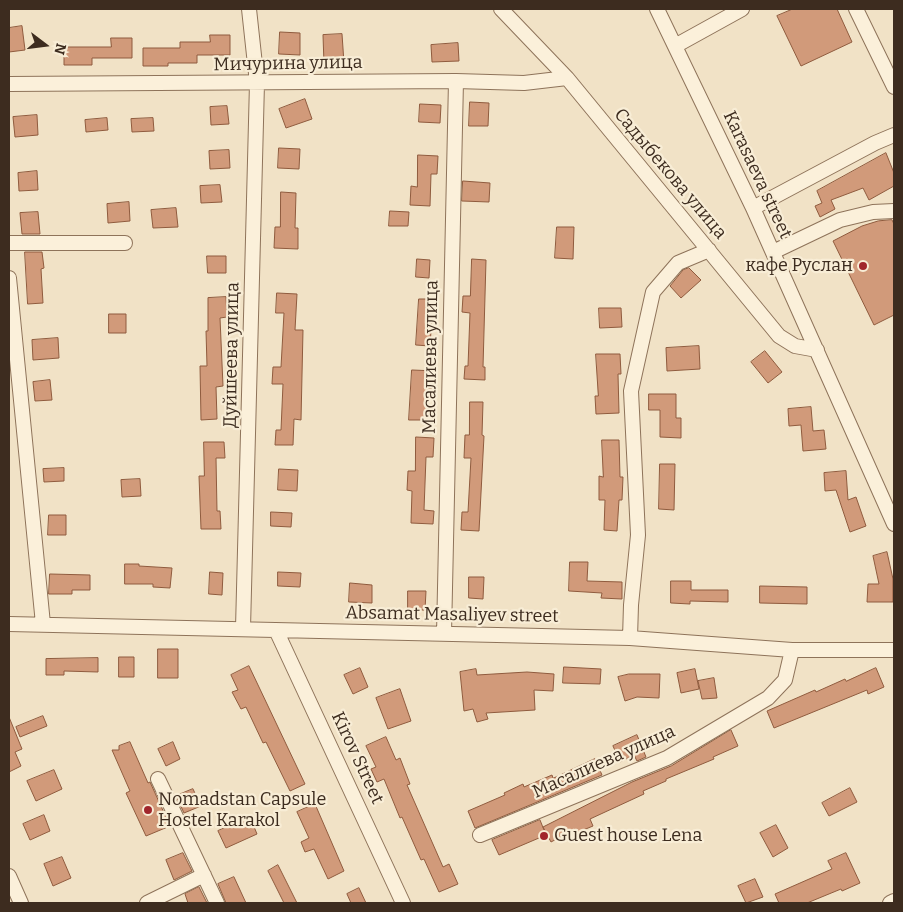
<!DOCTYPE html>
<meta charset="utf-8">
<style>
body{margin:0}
#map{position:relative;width:903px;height:912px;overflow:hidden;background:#f1e2c6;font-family:Bitter,serif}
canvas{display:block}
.frame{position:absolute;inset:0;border:10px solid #3d2c1f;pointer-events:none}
.north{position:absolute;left:20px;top:20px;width:50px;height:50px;-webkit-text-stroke:4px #f8edd6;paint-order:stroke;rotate:105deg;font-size:14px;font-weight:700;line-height:20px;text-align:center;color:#3d2c1f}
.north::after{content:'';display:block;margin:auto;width:18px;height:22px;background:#3d2c1f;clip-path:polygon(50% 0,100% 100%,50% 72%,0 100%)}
</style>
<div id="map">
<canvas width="903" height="912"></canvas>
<div class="frame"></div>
<div class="north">N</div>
</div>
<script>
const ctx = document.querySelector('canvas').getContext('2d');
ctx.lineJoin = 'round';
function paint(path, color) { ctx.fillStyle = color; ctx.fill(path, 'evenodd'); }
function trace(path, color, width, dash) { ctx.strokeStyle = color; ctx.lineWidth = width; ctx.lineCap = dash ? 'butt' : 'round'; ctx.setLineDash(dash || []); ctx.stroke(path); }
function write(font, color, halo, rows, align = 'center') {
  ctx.font = font + ' Bitter,serif'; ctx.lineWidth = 4.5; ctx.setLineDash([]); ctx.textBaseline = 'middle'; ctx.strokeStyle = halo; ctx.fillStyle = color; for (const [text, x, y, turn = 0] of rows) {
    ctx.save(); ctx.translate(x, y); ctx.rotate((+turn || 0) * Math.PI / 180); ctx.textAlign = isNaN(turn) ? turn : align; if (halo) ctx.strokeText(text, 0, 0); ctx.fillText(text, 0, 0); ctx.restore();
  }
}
const building = new Path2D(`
 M793,9H837L852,42L801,66L777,16Z
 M22,26L25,50L9,52V28Z
 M280,32L300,33V55L279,54Z
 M342,34L344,63L324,64L323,35Z
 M210,35H230V55H197V63H168V66H143V48H180V42H210Z
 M111,38H132V58H92V65H64V47H111Z
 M458,43L459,61L432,62L431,45Z
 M305,99L312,119L286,128L279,109Z
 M470,102L489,103L488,126H469Z
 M420,104L441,105L440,123L419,122Z
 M227,106L229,124L211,125L210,107Z
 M37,115L38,135L15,137L13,117Z
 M107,118L108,130L86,132L85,120Z
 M153,118L154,131L132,132L131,119Z
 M279,148L300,149L299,169L278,168Z
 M229,150L230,168L210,169L209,151Z
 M886,153L894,173V186L869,200L863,188L831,200L835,209L820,217L815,206L822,203L817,191Z
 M418,155L438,156L437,174H431L430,206L410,205L411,186L417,187Z
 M37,171L38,190L19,191L18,173Z
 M463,181L490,183L489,202L462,201Z
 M220,185L222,202L201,203L200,186Z
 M281,192L296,193L295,228H298V249L274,248L275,227H280Z
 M129,202L130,221L108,223L107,204Z
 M176,208L178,227L153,228L151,210Z
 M390,211L409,212L408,226H389Z
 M38,212L40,234H22L20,213Z
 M892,220L894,224V315L874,325L833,241L862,226L878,221Z
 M557,227H574L573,259L555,258Z
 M25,252H42L44,268L41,269L43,303L28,304Z
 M207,256H226V273H208Z
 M417,259L430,260L429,278L416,277Z
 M472,259L486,260L483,367H485V380L464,379L465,366H468L470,313L462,312L463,296H470Z
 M689,268L701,280L681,298L670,286L683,270Z
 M277,293L297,294L295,330H303L301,420L294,419L293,445H275L276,430H281L283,384H272L273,367H281L284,313H276Z
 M226,297L227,317L220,318L223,386L216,387L217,419L201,420L200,366H207L206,331H208V298Z
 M419,299H436L435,316H432L430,346L416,345Z
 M599,308H621L622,327L600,328Z
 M109,314H126V333H109Z
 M58,338L59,358L33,360L32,340Z
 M699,346L700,369L667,371L666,348Z
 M765,351L782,372L768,383L751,362Z
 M596,354H620L621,374H618L619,413L596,414L595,396H598Z
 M412,370L436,371V388H428L427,420H409Z
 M50,380L52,400L35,401L33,382Z
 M649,394H676V418H681V438L660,437V410H649Z
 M470,402H483L482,435L484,436L479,531L461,530L462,512H468L471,458H464L465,435H469Z
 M811,407L813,431L824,430L826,449L803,451L801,425L789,426L788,409Z
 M416,437L434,438L433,457H426L424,510L434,511L433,524L411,523L412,491L407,490L408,471H415Z
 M602,440H619L620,477H623L622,500H619L617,531L604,530L605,500H599V476L603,477Z
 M204,442H224L225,458H216L217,511H220L221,529H201L199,476H204Z
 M660,464H675L674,510L659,509Z
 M64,468V481L44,482L43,469Z
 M279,469L298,470L297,491L278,490Z
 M846,471L848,500L856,497L866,526L850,532L836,490L825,491L824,473Z
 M140,479L141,496L122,497L121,480Z
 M271,512L292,513L291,527L271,526Z
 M49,515H66V535H48Z
 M887,552L893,579V602H867L868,584H879L873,556Z
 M570,562H588L587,581L622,582V599L601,598L602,593L569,591Z
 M125,564H139V566L172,568L170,588L153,587V584H125Z
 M210,572L223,573L222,595L209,594Z
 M278,572L301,573L300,587L278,586Z
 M50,574L90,575V590H72V594H49Z
 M469,577H484L483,599L469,598Z
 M671,581H691V590H728V602L690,601V604L671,603Z
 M350,583L372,585V603L349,602Z
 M760,586L807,587V604L760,603Z
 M408,591H426L425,610H408Z
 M158,649H178V678H158Z
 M119,657H134V677H119Z
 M98,658V672L64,671V675H46V659Z
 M249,666L305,784L290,791L266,742L263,743L246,707L241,709L232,692L238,690L231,675Z
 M564,667L601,669L600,684L563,683Z
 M360,668L368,687L353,694L344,675Z
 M876,668L884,687L868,694L867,690L774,728L767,711L815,690L816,692L845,679L846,681Z
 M476,669L477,675L527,672L554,674L553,691L534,690L535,710L486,713L488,719L477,722L473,709L464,711L460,672Z
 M695,669L699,689L681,693L677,673Z
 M629,674H660L659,698L637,697L625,701L618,677Z
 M714,678L717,698L702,699L698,681Z
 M400,689L411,721L388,729L376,698Z
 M43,716L47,726L20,737L16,727Z
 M9,717L22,749L15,752L21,766L9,772Z
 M731,730L738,746L713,757L714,759L666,779V781L643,791L644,794L590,819L593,826L576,833L575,829L551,842L543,827L632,782L671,766Z
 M637,735L646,757L637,761L634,755L620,762L613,746Z
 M386,737L396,760L400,758L410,784L407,785L443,867L449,864L458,884L439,892L424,859L421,860L402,817L400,818L384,779L377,782L371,769L376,767L366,746Z
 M130,742L148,783L150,782L170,826L146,836L126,793L130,791L112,750H119V746Z
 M173,742L180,759L166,766L158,749Z
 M595,759L602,775L475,828L468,811L505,795L504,793L523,784L524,787L552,775L553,778Z
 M54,770L62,789L36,801L27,781Z
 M850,788L857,802L829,816L822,803Z
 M193,789L201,806L184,813L176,796Z
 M315,804L344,871L328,879L314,849L305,852L301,842L309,838L297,812Z
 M44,815L50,831L30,840L23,824Z
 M250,817L257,834L226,848L218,831Z
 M540,820L546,835L499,855L492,840Z
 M776,825L788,848L773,857L760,833Z
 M183,853L192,871L174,880L166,860Z
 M846,853L860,883L842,891L841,889L807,903H779L775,894L832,869L828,861Z
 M62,857L71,878L53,886L44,864Z
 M278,865L297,903H284L268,871Z
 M234,877L246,903H226L218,884Z
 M755,879L763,897L746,903L738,886Z
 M199,887L207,903H188L185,894Z
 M359,888L366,903H351L347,894Z`);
paint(building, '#d19a7a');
trace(building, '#8f5b3e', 1);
const minor = new Path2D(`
 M501,9L567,78L779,336L795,346L817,350
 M657,9L753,208L894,524
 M856,9L894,87
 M675,46L742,9
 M9,84L456,81L524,83L567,78
 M753,208L875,143L894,135
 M9,243H125
 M773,252L840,220L873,212L894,211
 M9,278L43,624
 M9,624L630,638L792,650H894
 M243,628L257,83L249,9
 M276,630L403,903
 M444,634L456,81
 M630,638L631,605L638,535L631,391L653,292L678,263L709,250
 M158,779L217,903
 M480,835L667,758L768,698L785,680L792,650
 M9,876L21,903
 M147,903L204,875
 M890,903L894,901`);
trace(minor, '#8e735a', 16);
trace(minor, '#fbf0da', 14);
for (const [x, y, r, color] of [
 [863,266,5,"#a1262c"],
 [148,810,5,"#a1262c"],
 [544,836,5,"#a1262c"]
]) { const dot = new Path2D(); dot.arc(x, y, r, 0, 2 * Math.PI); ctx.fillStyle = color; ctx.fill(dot); trace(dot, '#f8edd6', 2); }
write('18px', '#3d2c1f', '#f8edd6', [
 ["Мичурина улица",288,64,-1],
 ["Садыбекова улица",670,174,50],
 ["Karasaeva street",757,175,65],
 ["Дуйшеева улица",232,355,-89],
 ["Масалиева улица",431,357,-89],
 ["Absamat Masaliyev street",452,615,1],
 ["Kirov Street",357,758,65],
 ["Масалиева улица",604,762,-24]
]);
write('18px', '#3d2c1f', '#f8edd6', [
 ["кафе Руслан",853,266,"right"],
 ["Nomadstan Capsule",158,800],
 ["Hostel Karakol",158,821],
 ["Guest house Lena",554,836]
], 'left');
</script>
